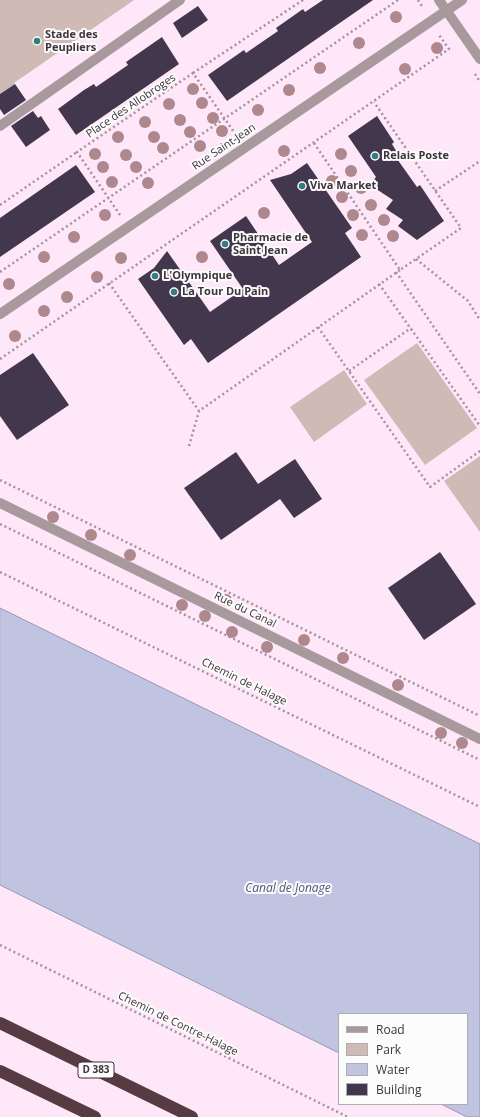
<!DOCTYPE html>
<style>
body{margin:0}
#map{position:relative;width:480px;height:1117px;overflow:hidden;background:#fee7f8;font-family:"Open Sans",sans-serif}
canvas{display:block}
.legend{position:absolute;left:338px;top:1013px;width:130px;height:92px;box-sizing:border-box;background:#fcfcfc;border:1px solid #b0acaf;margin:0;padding:5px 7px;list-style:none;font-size:12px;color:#3e333c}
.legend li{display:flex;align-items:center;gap:8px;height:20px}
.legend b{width:20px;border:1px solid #b0acaf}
</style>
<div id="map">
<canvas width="480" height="1117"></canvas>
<ul class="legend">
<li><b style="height:5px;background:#a8999d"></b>Road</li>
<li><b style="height:11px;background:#d0bab6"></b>Park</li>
<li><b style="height:11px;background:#c0c4e1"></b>Water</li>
<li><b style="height:11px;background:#43374e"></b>Building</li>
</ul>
</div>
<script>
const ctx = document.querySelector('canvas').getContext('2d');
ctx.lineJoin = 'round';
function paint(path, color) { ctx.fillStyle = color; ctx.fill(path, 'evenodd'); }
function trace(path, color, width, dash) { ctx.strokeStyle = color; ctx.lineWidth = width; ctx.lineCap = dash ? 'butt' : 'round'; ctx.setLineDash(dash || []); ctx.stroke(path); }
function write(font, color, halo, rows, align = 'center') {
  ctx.font = font + ' "Open Sans",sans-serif'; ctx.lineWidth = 4; ctx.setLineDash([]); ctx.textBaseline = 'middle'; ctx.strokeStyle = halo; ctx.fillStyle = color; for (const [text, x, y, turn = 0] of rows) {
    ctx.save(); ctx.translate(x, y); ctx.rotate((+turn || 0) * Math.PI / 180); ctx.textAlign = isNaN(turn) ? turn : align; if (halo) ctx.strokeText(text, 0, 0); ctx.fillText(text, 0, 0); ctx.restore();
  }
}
paint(new Path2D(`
 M0,0H134L14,83L15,84L0,94Z
 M417,343L477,428L425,465L364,380Z
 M344,370L367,404L314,442L290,407Z
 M480,456V532L444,481Z`), '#d0bab6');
const water = new Path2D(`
 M0,608L480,844V1117H467L441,1104H467V1014H339V1053L0,885Z`);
paint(water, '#c0c4e1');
trace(water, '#9998b0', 1);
paint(new Path2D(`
 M323,0H373L227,101L208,75L244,50L246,53L278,31L276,28L303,9L305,12Z
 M198,6L208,20L182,38L173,23Z
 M162,37L179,64L76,135L58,109L84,90L94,84L96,87L128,65L126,62Z
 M15,84L26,100L4,115L0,109V94Z
 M33,111L38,118L41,116L50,130L26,147L11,126Z
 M377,116L394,142L392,144L398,154L395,156L417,187L420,185L444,221L417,240L398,226L403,220L386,209L393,200L370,185L376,177L348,136Z
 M307,163L352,228L345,233L361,257L208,363L191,339L184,345L138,279L154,268L167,251L210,312L243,289L210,241L246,216L279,265L312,242L270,180L291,174Z
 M76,165L95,192L0,257V218Z
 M33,353L69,405L17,440L0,416V375Z
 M236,452L258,484L295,459L322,499L294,518L280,499L221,540L184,488Z
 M440,552L476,604L424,640L388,588Z`), '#43374e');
trace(new Path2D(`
 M418,0L423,8
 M193,73L303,0
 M475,74L480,82
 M314,143L400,270L461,228L374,102
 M435,191L480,161
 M0,205L77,152
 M120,215L77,152L193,73L236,135
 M416,259L468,301L480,320
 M0,272L398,0
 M396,272L480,394
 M109,283L199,411L400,270
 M379,284L480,426
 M318,327L430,487L480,451
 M0,359L449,49L439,35
 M349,371L411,328
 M189,446L199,411
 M0,480L480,716
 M0,524L480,760
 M0,572L480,807
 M0,945L348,1117`), '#a492a0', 2.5, [2, 3]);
trace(new Path2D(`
 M0,126L180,0`), '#a8999d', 10);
trace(new Path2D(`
 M439,0L480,59
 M0,314L462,0
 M0,503L480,739`), '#a8999d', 10);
trace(new Path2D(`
 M0,1023L192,1117
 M0,1071L95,1117`), '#573b43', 12);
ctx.fillStyle = '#ae888d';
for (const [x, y] of [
 [396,17],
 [359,43],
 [437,48],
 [320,68],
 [405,69],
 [193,89],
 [289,90],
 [202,103],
 [169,104],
 [258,110],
 [213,118],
 [180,120],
 [145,122],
 [222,131],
 [190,132],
 [118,137],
 [154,137],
 [200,146],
 [163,148],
 [284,151],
 [95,154],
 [341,154],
 [126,155],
 [103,167],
 [136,167],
 [351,171],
 [332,181],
 [112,182],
 [148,183],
 [361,188],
 [342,197],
 [371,205],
 [264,213],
 [105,215],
 [353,215],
 [384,220],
 [362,235],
 [393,236],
 [74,237],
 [44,257],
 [202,257],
 [121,258],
 [97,277],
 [9,284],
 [67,297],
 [44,311],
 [15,336],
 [53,517],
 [91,535],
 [130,555],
 [226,600],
 [182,605],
 [205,616],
 [232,632],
 [304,640],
 [267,647],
 [343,658],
 [398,685],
 [441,733],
 [462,743]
]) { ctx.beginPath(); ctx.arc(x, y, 6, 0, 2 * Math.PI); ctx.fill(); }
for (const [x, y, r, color] of [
 [37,41,4,"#337c7f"],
 [375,156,4,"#337c7f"],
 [302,186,4,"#337c7f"],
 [225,244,4,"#337c7f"],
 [155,276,4,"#337c7f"],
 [174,292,4,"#337c7f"]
]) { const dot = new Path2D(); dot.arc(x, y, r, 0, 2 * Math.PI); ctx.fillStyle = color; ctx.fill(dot); trace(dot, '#fcfcfc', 1.5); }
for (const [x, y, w] of [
 [96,1070,36]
]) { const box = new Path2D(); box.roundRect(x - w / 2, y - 8, w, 16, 3); ctx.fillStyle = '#fcfcfc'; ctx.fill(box); trace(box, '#3e333c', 1); }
write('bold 10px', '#3e333c', null, [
 ["D 383",96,1070]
]);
write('bold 11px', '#3e333c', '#fcfcfc', [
 ["Stade des",45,35],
 ["Peupliers",45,48],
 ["Relais Poste",383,156],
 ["Viva Market",310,186],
 ["Pharmacie de",233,238],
 ["Saint Jean",233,251],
 ["L'Olympique",163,276],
 ["La Tour Du Pain",182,292]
], 'left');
write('11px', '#3e333c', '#fcfcfc', [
 ["Place des Allobroges",131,106,-34],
 ["Rue Saint-Jean",224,147,-34],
 ["Rue du Canal",245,610,26],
 ["Chemin de Halage",244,682,26],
 ["Chemin de Contre-Halage",178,1024,26]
]);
write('italic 12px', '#50537e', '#fcfcfc', [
 ["Canal de Jonage",288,889]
]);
</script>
